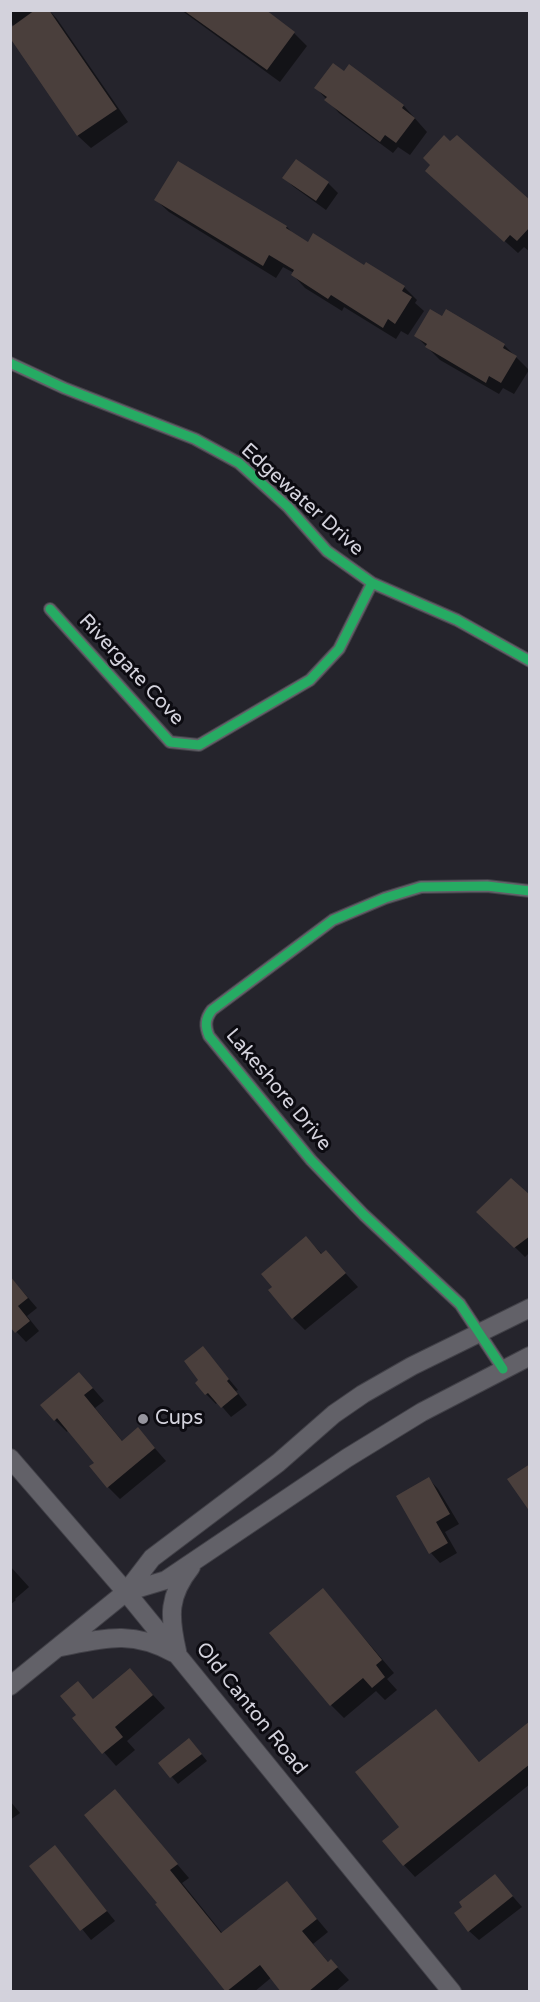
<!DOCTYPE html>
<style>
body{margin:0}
#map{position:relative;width:540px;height:2002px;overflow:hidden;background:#25242c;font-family:"Varela Round",sans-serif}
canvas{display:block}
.frame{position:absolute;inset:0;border:12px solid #d3d2dc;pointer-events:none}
</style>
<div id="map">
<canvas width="540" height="2002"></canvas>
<div class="frame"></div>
</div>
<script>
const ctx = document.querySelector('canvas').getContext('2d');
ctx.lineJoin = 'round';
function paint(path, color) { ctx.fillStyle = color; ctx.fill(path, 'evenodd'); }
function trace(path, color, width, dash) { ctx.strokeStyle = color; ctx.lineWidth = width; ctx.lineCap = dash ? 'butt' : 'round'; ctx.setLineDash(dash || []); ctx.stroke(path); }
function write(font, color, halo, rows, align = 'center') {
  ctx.font = font + ' "Varela Round",sans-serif'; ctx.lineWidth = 6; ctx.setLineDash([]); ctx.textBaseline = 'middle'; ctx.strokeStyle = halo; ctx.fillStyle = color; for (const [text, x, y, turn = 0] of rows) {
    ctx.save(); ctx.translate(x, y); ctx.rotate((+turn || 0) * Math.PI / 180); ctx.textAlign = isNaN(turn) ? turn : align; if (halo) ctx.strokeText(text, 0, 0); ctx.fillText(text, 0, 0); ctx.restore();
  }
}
paint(new Path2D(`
 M10,10H49L57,19L128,122L91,148L78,136L10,36L14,27L10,21Z
 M181,10H264L294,33L307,46L280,82Z
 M349,66L404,106L427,132L410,155L398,147L393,153L339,113L316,88L344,73Z
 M296,161L328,183L338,193L326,210L294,187L284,178Z
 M440,183L530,202V252L524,247L518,253Z
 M156,200L287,227L295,236L308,244L365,267L367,264L404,287L417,300L415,303L424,311L408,335L401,331L396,339L344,307L342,311L305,288L293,275L294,273L283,267L276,278L169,212Z
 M447,311L504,345L529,370L514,394L503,388L499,394L440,360L416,336L442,318Z
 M530,1196V1252L525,1257L479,1212Z
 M306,1238L323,1255L326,1252L358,1287L305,1330L293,1318Z
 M12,1279L37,1308L27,1316L39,1331L26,1342L10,1325Z
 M203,1348L238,1390L236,1391L247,1405L231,1417L218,1402L216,1404L206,1394L200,1380Z
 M91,1386L104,1401L95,1408L123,1442L138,1429L166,1461L120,1499L108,1487L96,1463L68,1430L67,1432L55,1420Z
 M429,1479L438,1489L459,1524L445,1532L457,1553L440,1563L431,1553L398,1496Z
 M10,1566L29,1587L15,1599L16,1600L10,1605Z
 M323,1590L394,1673L387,1679L397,1690L385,1700L376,1691L344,1718L331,1705Z
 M130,1670L165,1708L127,1741L135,1750L116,1766L74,1718L78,1715V1683L94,1700Z
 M436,1711L480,1763L530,1723V1784L415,1877L404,1865L401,1827Z
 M195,1746L207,1761L178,1784L160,1763Z
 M115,1792L189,1878L182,1883L223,1934L287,1883L328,1932L313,1944L329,1963L331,1961L349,1980L335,1992H283L272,1977L254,1992H228L158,1904L159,1903Z
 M10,1801L20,1813L10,1820Z
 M55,1847L115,1921L91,1940L31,1866Z
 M495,1876L522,1907L479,1940L469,1931Z`), '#0007');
paint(new Path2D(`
 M35,10H49L117,109L77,136L10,38V28Z
 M183,10H266L295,32L267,70Z
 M333,63L344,71L349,64L404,105L402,108L415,118L396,143L385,135L380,142L324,100L327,97L314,88Z
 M444,135L450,141L457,135L530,200V227L517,241L510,235L504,242L425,171L430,165L423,158Z
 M296,159L329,182L316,201L282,178Z
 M178,161L287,226L286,228L308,242L313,233L364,265L366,262L405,286L402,291L412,297L395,324L388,319L383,328L331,295L328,299L291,275L294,270L269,255L263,266L154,200Z
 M430,309L442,316L446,309L505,344L503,348L517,356L501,383L489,376L486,383L425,347L427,344L414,336Z
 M511,1178L530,1195V1236L514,1248L476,1212Z
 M306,1236L321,1254L326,1250L346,1273L292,1319L268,1290L272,1287L261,1274Z
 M10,1276L28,1298L18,1306L30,1321L15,1333L10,1327Z
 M203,1346L229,1379L227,1381L238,1394L221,1408L208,1393L205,1395L195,1383L198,1380L184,1361Z
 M79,1372L93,1388L84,1395L122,1441L138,1427L155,1448L107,1488L89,1466L94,1463L57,1418L54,1421L40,1405Z
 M530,1464V1512L507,1479Z
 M429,1477L450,1514L436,1522L448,1543L429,1554L396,1496Z
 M323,1588L382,1660L376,1665L385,1677L372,1688L363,1678L330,1706L269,1633Z
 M130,1668L153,1695L115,1727L123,1737L102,1754L72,1718L76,1715L60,1696L78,1681L93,1699Z
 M436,1709L479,1762L530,1721V1764L403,1866L382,1841L399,1827L355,1772Z
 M189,1738L202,1754L170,1778L158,1763Z
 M115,1789L178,1864L170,1870L221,1933L287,1881L317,1919L302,1931L328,1962L331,1959L338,1967L308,1992H281L260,1965L226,1992L155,1904L157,1903L84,1815Z
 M55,1845L107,1911L80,1931L29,1866Z
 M495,1874L513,1896L468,1932L454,1913L462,1907L459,1902Z`), '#4a3f3c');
const minor = new Path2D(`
 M10,363L64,388L195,439L239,463L288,507L327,551L372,583L457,620L530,661
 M50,609L170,742L199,745L310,680L339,649L372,583
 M503,1369L460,1304L364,1215L311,1160L209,1036C205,1026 205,1019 212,1010L333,920L385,898L421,887L487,886L530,891`);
const secondary = new Path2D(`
 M10,1458L126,1592L452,1992
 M126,1592L166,1580L347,1458L422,1412L530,1356
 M61,1647C105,1638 132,1630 174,1653
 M177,1651C169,1616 168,1596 191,1567
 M10,1686L126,1592L152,1558L278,1463L334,1414L363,1394L412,1366L530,1308`);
trace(minor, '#424148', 14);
trace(secondary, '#424148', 20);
trace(minor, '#626168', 12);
trace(secondary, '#626168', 18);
trace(new Path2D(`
 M10,363L64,388L195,439L239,463L288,507L327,551L372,583L457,620L530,661
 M50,609L170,742L199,745L310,680L339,649L372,583
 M503,1369L460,1304L364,1215L311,1160L209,1036C205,1026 205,1019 212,1010L333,920L385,898L421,887L487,886L530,891`), '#26ab63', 9);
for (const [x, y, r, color] of [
 [143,1419,6,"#96959e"]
]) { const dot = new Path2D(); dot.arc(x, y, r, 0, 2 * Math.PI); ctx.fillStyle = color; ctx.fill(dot); trace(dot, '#0c0b11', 2); }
write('20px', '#d3d2dc', '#0c0b11', [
 ["Edgewater Drive",302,500,42],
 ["Rivergate Cove",131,670,47],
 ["Lakeshore Drive",278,1090,50],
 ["Old Canton Road",251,1709,51]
]);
write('20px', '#d3d2dc', '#0c0b11', [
 ["Cups",155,1419]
], 'left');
</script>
